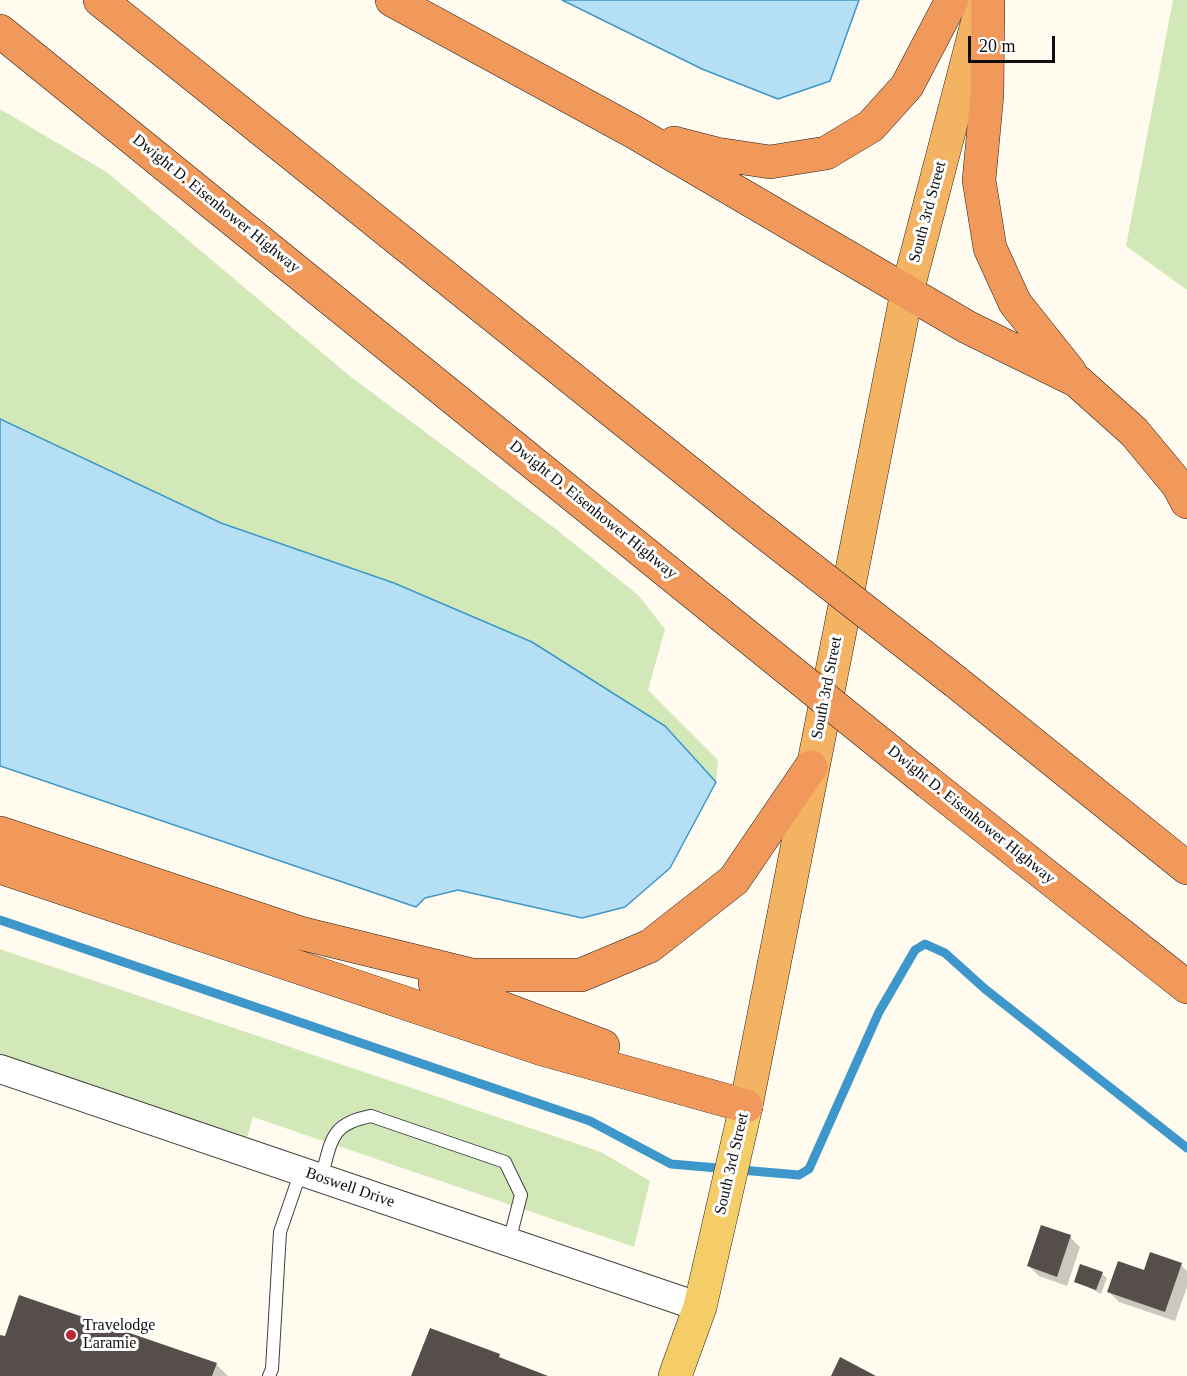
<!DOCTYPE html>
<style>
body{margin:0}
#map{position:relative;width:1187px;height:1376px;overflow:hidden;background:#fffbee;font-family:"Times New Roman",serif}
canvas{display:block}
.scale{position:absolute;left:968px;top:36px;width:87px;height:27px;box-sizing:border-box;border:3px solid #0e0e0e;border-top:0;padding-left:8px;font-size:18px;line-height:21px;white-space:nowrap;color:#0e0e0e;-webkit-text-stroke:4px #fff;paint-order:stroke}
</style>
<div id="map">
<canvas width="1187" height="1376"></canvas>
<div class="scale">20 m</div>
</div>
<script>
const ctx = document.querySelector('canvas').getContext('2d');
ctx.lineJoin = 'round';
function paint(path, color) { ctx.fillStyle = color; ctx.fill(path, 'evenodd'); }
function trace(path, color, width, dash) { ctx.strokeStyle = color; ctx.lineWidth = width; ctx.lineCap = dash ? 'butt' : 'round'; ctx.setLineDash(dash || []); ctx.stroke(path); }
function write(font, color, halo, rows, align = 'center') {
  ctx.font = font + ' "Times New Roman",serif'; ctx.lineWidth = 6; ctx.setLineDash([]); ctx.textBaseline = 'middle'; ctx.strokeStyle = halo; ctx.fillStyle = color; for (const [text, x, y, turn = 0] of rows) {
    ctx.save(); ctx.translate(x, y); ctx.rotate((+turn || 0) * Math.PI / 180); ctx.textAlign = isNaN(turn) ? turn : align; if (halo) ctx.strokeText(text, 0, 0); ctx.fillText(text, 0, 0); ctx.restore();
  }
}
paint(new Path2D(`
 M1173,0H1187V290L1126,246Z
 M0,109L108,173L351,377L557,530L638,595L665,629L648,690L718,760L716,782L665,726L532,642L394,583L221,523L0,419Z
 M0,949L601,1152L650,1181L634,1247L253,1117L243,1151L0,1069Z`), '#d3e8b9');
const water = new Path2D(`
 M562,0H859L830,81L778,99L702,69Z
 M0,419L221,523L394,583L532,642L665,726L716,782L670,868L625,907L582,918L458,890L425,898L416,907L0,766Z`);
paint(water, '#b5dff5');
trace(water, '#3d97ca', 1.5);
paint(new Path2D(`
 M1070,1237L1080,1247L1067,1286L1039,1276L1029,1266Z
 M1181,1265L1187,1271V1287L1175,1321L1119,1302L1109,1292Z
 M1081,1266L1102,1274L1107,1278L1101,1294L1076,1281Z
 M0,1336L216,1364L228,1376H0Z`), '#0003');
trace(new Path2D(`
 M0,920L590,1121L671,1164L799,1175L809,1169L879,1012L915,950L925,944L945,953L985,989L1187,1148`), '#3d97ca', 9);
paint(new Path2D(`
 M1041,1225L1071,1235L1057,1277L1027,1266Z
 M1150,1252L1182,1263L1165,1312L1107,1292L1118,1261L1144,1270Z
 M1080,1264L1103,1272L1096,1290L1074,1282Z
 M19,1295L217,1363L212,1376H0V1335L5,1336Z
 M430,1328L500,1354L499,1357L548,1376H411Z
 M840,1357L876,1376H831Z`), '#564e4a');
const service = new Path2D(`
 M321,1178C332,1141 329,1124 371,1116L505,1162L521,1195L509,1242
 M269,1376L272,1369L280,1232L301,1171`);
const tertiary = new Path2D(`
 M0,1069L700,1307`);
const primary = new Path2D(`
 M675,1376L700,1307L746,1106`);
const trunk = new Path2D(`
 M746,1106L907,292L982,5`);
const motorway = new Path2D(`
 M100,0L742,515
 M392,0L634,132L967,327L1077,381L1134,432L1178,485L1187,502
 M988,0L987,95L979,180L990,248L1015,303L1070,372
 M0,31L721,615
 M674,143L717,154L770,162L826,153L871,126L907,86L952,0
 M956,682L1187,868
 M929,783L1187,987
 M0,833L300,933L472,975H581L650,946L734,880L811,767
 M0,867L542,1049L746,1106
 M435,983L603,1046`);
trace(service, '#414141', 14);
trace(tertiary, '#414141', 30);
trace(primary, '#1f1f1f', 34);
trace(trunk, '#1f1f1f', 34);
trace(motorway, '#1f1f1f', 34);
trace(service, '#fff', 12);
trace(tertiary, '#fff', 28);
trace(primary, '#f5cd68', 33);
trace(trunk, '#f3b362', 33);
trace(motorway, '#f1995b', 33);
const motorwayBridge = new Path2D(`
 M742,515L956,682
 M721,615L929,783`);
trace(motorwayBridge, '#1f1f1f', 34, []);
trace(motorwayBridge, '#f1995b', 33);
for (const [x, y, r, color] of [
 [71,1335,6,"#ba2936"]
]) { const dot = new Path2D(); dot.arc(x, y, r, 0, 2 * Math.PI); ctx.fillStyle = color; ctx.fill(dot); trace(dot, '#fff', 2); }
write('16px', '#0e0e0e', '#fff', [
 ["Dwight D. Eisenhower Highway",216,204,39],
 ["South 3rd Street",928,212,-75],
 ["Dwight D. Eisenhower Highway",593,510,39],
 ["South 3rd Street",827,688,-79],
 ["Dwight D. Eisenhower Highway",971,815,39],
 ["South 3rd Street",732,1164,-77],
 ["Boswell Drive",350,1188,19]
]);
write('16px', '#0e0e0e', '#fff', [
 ["Travelodge",83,1326],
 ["Laramie",83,1344]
], 'left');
</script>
